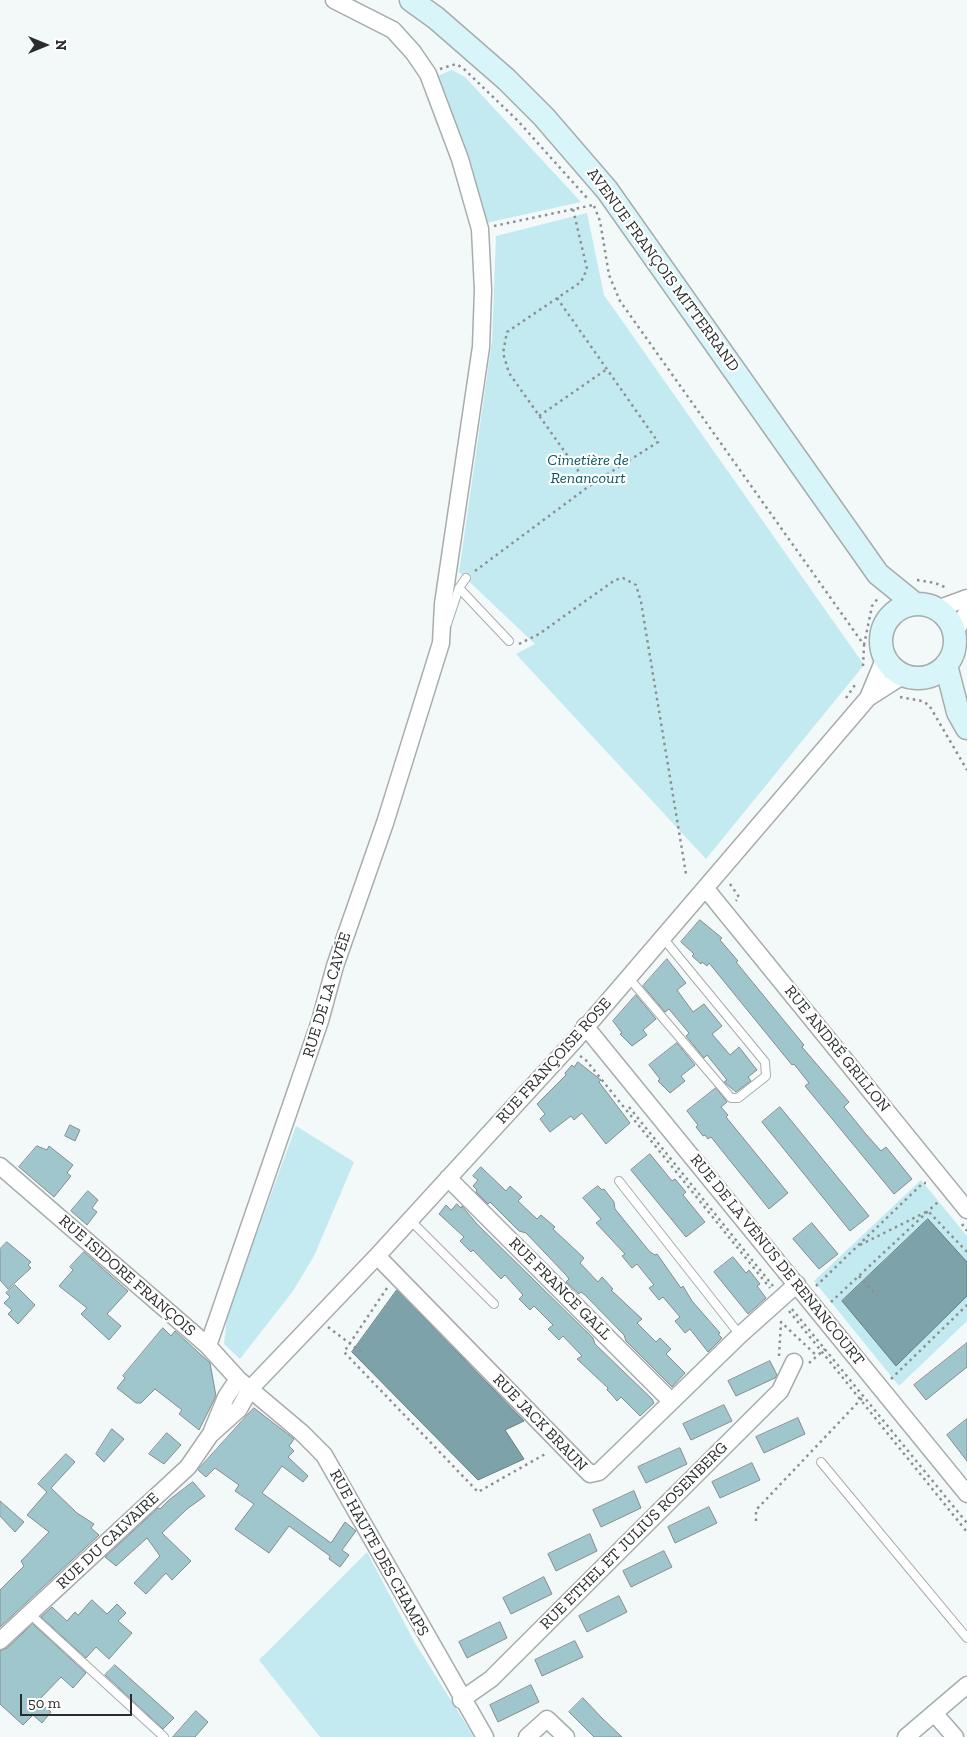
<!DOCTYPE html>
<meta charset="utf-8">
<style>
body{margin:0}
#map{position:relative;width:967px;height:1737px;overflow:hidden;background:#f3f8f8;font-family:"Zilla Slab",serif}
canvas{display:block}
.north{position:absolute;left:20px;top:20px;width:50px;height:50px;-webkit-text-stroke:4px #fff;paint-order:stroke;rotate:90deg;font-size:14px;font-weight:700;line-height:20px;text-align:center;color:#2b2d2d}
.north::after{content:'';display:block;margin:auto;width:18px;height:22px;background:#2b2d2d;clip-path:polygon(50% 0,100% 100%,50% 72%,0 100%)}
.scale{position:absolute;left:20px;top:1694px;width:112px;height:22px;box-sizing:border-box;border:2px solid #2b2d2d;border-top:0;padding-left:6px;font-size:15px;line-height:18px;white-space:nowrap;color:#2b2d2d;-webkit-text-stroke:4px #fff;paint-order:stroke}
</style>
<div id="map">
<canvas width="967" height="1737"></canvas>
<div class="north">N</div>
<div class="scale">50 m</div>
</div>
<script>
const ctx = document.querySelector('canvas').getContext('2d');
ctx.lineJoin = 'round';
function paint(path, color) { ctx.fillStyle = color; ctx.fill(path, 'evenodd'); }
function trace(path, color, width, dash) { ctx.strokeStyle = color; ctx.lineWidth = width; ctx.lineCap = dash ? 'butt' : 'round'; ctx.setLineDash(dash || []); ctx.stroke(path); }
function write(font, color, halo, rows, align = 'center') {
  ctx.font = font + ' "Zilla Slab",serif'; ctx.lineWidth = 4.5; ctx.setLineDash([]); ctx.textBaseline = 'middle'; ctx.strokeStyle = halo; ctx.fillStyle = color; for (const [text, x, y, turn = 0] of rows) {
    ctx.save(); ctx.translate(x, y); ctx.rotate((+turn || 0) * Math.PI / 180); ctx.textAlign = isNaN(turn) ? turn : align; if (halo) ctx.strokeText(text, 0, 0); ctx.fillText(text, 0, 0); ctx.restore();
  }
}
paint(new Path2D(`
 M452,70L465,77L581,202L486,223L471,164L437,76Z
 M587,213L604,295L864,665L706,859L516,654L535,644L459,572L492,341L496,236Z
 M296,1126L354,1162L314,1256L293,1291L240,1359L224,1344L227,1315Z
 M921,1180L967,1236V1321L899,1386L814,1281Z
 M367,1552L415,1643L474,1737H320L259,1660Z`), '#c4eaf1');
const water = new Path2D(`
 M928,1219L967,1262V1296L896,1366L842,1301Z
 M397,1290L524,1421L505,1430L524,1459L478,1480L352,1352Z`);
paint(water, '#7da2aa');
trace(water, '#647f84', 1);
const building = new Path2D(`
 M700,920L722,938L720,940L738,961L736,962L804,1045L802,1047L849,1102L844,1107L865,1133L881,1151L886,1147L912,1179L894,1194L805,1086L809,1083L794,1064L792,1065L709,963L707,966L702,962L701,964L692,956L694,954L681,942Z
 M667,959L686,983L677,990L693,1012L704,1004L722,1026L712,1034L730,1055L739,1047L757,1070L748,1077L751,1081L736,1092L724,1082L727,1080L707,1055L704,1058L686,1036L689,1033L669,1009L665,1012L643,986Z
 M636,995L656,1019L643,1030L647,1035L632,1046L620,1034L622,1033L613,1021Z
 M677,1043L695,1065L681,1076L685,1081L670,1093L658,1081L660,1079L649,1065Z
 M578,1062L601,1080L599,1082L630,1123L606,1144L582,1113L574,1120L571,1116L550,1132L540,1119L545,1114L537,1104L566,1075L565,1073L572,1065L574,1067Z
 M716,1088L727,1102L721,1107L728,1115L726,1117L788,1193L769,1209L711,1137L708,1139L705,1135L703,1136L696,1127L698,1125L687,1111Z
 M780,1107L869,1216L850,1231L762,1122Z
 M70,1125L80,1130L75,1141L65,1136Z
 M37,1146L47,1150L49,1146L73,1165L67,1173L71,1176L54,1197L19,1167Z
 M650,1154L672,1181L675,1179L686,1192L683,1195L705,1222L686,1237L631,1170Z
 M481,1167L506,1191L510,1186L522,1197L518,1201L537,1219L541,1215L555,1227L553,1229L584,1258L580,1263L598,1282L602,1277L613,1289L611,1290L642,1319L637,1323L656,1342L660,1338L671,1349L666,1354L685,1373L672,1387L626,1341L624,1335L585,1295L581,1292L579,1294L566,1282L569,1279L566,1275L526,1233L519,1231L490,1202L488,1204L476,1192L477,1190L473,1186L478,1180L473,1176Z
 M598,1186L602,1190L604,1189L614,1202L615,1209L650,1252L655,1255L657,1254L681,1288L683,1286L692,1301L720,1333L718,1334L722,1338L708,1352L690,1329L685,1333L675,1321L680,1317L663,1297L659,1300L649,1288L654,1285L637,1264L632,1268L622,1256L625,1254L596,1223L601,1219L583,1198Z
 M88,1191L98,1200L92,1208L97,1212L87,1225L71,1211Z
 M457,1204L461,1208L462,1206L477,1224L593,1338L595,1344L652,1399L654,1403L640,1416L621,1397L617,1401L612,1395L607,1390L608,1388L577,1359L582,1356L563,1336L559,1340L548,1329L553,1325L534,1306L530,1310L519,1299L523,1295L505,1275L501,1279L473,1250L471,1252L460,1241L464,1237L439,1214L446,1205L451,1210Z
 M812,1223L838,1254L819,1269L793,1239Z
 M7,1242L31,1262L28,1265L31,1268L8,1289L0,1280V1249Z
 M84,1252L128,1291L107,1314L121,1326L109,1340L81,1314L87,1308L59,1286L73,1270L70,1267Z
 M733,1257L746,1273L749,1270L760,1284L757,1286L766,1298L748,1314L714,1272Z
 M15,1285L35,1305L18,1324L8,1314L12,1310L4,1303L10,1297L6,1293Z
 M163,1328L171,1336L175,1331L210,1363L216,1396L199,1430L179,1414L182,1410L155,1389L141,1403H136L117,1388L125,1378L123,1376Z
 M967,1343V1367L926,1400L914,1385Z
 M770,1361L777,1375L775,1378L736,1396L728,1381Z
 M724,1405L732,1421L691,1440L683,1424Z
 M254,1408L294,1439L289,1446L294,1451L288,1457L308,1476L303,1482L282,1466L262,1493L331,1543L345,1522L356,1531L342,1550L349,1555L340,1567L329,1559L330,1556L289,1526L269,1553L235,1529L254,1504L235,1491L239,1485L215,1468L206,1477L198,1470Z
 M798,1418L805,1434L764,1453L756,1437Z
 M967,1419V1461L947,1435Z
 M112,1429L124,1439L104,1462L96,1454Z
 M167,1433L181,1445L164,1464L149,1454Z
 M680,1448L687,1464L646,1483L638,1467Z
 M66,1454L75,1462L51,1488L77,1513L94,1524L91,1528L99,1535L0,1627V1590L24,1566L21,1561L49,1532L27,1515L47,1492L38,1484Z
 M752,1463L760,1480L720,1498L712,1482Z
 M193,1482L205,1496L187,1509L162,1533L191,1561L172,1580L166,1573L146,1594L134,1583L160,1556L147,1538L116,1566L105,1557L158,1508L160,1509L169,1500Z
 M634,1491L641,1508L601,1527L593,1510Z
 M0,1501L24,1522L15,1532L0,1516Z
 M709,1507L717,1523L675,1543L668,1527Z
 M590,1534L597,1551L556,1571L548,1554Z
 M664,1551L672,1567L631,1587L623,1571Z
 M544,1577L552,1594L511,1614L503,1598Z
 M619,1596L627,1612L587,1632L579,1616Z
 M92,1600L107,1614L117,1604L126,1613L118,1621L132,1633L109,1659L96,1647L86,1658L41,1617L52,1607L67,1621L75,1612L78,1615Z
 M500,1622L507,1638L467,1658L459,1642Z
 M33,1624L86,1673L73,1688L61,1677L38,1701L51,1712L42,1723L33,1715L23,1725L0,1704V1651L7,1648Z
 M575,1641L583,1657L542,1676L535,1660Z
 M115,1665L174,1718L163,1729L105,1675Z
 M531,1685L539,1702L498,1722L490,1705Z
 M583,1698L602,1718L622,1737H594L569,1712Z
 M196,1711L208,1722L195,1737H173Z`);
paint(building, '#9fc6cd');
trace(building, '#878c8d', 1);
const lane = new Path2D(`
 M459,588L509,641
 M447,624L459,588L466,578
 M628,977L731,1098H738L766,1076L765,1062L663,938
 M619,1181L740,1335
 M410,1220L494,1304
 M821,1462L967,1638
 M30,1614L164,1737`);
const street = new Path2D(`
 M937,609L967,598
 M954,634L967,612
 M868,698L885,657
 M706,889L967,1210
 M585,1026L967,1494
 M0,1166L208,1346L238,1379L301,1432L324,1455L485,1737
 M448,1178L671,1401
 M377,1256L590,1474L599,1472L740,1335L797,1284
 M208,1346L320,1021L335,966L385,823L441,643L443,604L481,347L483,290L480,229L460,159L428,74L413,52L393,30L334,0
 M212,1431L226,1397L238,1379
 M0,1641L188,1467L210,1435L239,1409L250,1389L377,1256L575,1040L868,698L904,675
 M461,1700L491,1679L780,1391L794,1362
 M934,1713L955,1737
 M527,1737L547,1719L566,1737
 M906,1737L967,1685`);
const secondary = new Path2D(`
 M411,0L436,18L506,79L544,117L607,190L878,574L915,604
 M881 641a37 37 0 1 1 74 0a37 37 0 1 1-74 0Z
 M946,665L958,712L967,728`);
trace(lane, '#a7acac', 10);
trace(street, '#a7acac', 19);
trace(secondary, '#a7acac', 25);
trace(new Path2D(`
 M440,69L456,64L463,68L518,121L587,198
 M594,206L600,221L609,275L620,301L864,645L863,666
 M494,226L593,205
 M557,298L658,442L592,484L584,479L509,373L503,353L507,332L581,282L587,269L573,209
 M539,416L607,369
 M475,571L592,484
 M917,580L935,583L947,588
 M519,644L539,634L615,580L623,578L636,585L641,602L686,874
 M864,645L872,606L879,597
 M900,697L922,701L929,705L967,770
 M846,698L857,682
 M730,884L739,897L736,901
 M580,1056L585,1059L770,1288
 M629,1107L773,1286
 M962,1224L967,1231
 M860,1245L928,1211L967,1252
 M859,1276L877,1296
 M816,1286L923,1183H926
 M387,1288L344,1352L478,1492L547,1453
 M831,1302L940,1200
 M792,1309L967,1523
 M789,1311L967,1532
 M328,1327L361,1352
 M779,1356L781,1322L817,1356
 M809,1363L825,1349
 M891,1379L967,1305
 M756,1521V1510L864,1396`), '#8c9090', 2.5, [2.5, 4]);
trace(lane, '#fff', 8);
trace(street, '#fff', 16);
trace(secondary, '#d8f5fa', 22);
write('16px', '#2b2d2d', '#fff', [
 ["AVENUE FRANÇOIS MITTERRAND",663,270,54],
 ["RUE DE LA CAVÉE",327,995,-73],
 ["RUE ANDRÉ GRILLON",837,1049,51],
 ["RUE FRANÇOISE ROSE",554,1061,-48],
 ["RUE DE LA VÉNUS DE RENANCOURT",777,1260,51],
 ["RUE ISIDORE FRANÇOIS",127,1276,41],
 ["RUE FRANCE GALL",560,1289,45],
 ["RUE JACK BRAUN",540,1423,46],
 ["RUE ETHEL ET JULIUS ROSENBERG",634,1536,-45],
 ["RUE DU CALVAIRE",108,1541,-43],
 ["RUE HAUTE DES CHAMPS",379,1553,61]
]);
write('italic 16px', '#045864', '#fff', [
 ["Cimetière de",588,460],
 ["Renancourt",588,478]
]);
</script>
